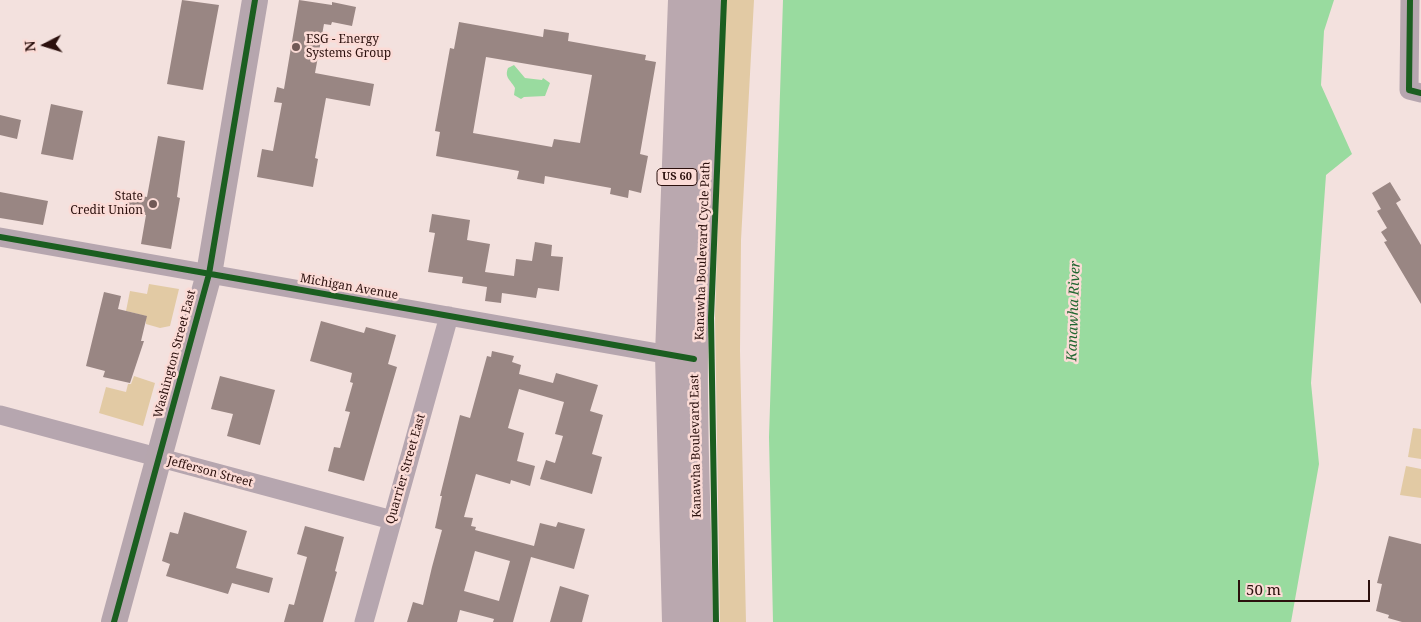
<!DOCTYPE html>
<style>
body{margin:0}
#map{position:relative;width:1421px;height:622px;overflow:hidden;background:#f3e1de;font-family:"Noto Serif",serif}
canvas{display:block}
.north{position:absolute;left:20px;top:20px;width:50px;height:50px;-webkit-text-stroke:4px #fbdbd6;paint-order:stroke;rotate:265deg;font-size:14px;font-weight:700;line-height:20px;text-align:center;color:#2b100d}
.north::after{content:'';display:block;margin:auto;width:18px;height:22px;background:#2b100d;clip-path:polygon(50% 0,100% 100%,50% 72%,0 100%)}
.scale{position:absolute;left:1238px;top:580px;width:132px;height:22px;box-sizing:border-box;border:2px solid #2b100d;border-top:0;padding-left:6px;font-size:15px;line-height:18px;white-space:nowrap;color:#2b100d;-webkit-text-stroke:4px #fbdbd6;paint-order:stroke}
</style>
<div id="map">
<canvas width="1421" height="622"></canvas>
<div class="north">N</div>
<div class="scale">50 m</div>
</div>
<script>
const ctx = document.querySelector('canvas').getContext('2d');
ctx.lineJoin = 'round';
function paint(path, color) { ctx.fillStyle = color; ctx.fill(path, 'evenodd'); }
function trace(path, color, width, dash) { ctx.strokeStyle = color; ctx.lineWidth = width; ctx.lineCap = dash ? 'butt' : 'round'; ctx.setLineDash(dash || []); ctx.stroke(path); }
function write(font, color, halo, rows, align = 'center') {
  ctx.font = font + ' "Noto Serif",serif'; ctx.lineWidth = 5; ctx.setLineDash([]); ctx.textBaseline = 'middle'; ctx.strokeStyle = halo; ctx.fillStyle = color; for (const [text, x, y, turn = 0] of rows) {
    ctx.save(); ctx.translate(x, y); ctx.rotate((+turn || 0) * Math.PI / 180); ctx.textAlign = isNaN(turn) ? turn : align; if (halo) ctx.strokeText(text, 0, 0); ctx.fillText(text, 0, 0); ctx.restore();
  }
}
paint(new Path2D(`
 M725,0H754L741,240L740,351L746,622H720L715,316Z
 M149,284L179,289L170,326L160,328L146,324V316L126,311L130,291L147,294Z
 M134,376L155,383L143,426L99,413L106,387L126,392L128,384H131Z
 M1413,428L1421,429V459L1408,457Z
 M1406,466L1421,469V498L1400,495Z`), '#e2caa4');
paint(new Path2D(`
 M783,0H1334L1324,31L1321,85L1352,154L1326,175L1311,383L1319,464L1291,622H773L769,437Z
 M514,65L525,78L542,80L543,78L550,83L545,96L524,97L521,99L514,95L515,88C511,80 504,78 508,68Z`), '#99db9f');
paint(new Path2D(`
 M182,0L219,5L203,90L167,84Z
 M299,0L332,5V2L356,7L352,26L332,22L331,25L324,24L315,73L374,84L370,106L326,98L315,158L318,159L313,187L257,177L262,149L273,151L282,103L274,102L277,87L284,89Z
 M459,22L543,37L544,29L569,33L568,41L646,55L645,60L656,62L640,154L648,156L641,193L629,190L628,198L610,194L611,188L545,176L544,184L517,179L519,171L436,156L440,132L435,131L450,48L454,49ZM486,57L592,75L580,143L554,139L552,147L473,133Z
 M51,104L83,111L73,160L41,154Z
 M0,115L21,120L17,139L0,135Z
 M158,136L185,141L177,197L180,198L171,249L141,244L146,215L126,211L129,194L147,197Z
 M1390,182L1401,200L1396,203L1421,245V304L1384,242L1387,241L1381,232L1387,228L1377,211L1381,209L1372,193Z
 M0,192L48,201L43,225L0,218Z
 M432,214L470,220L467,240L490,244L485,272L514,276L516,259L532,261L535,242L552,245L551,256L563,257L559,291L538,288L536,298L502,293L501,303L485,301L487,287L462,283L463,277L428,272L435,233L429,232Z
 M104,292L121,296L118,309L147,316L141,341H144L130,383L103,377L105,371L86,366Z
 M321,321L364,333L366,327L396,335L388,364L397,367L364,481L328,471L334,447L340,448L350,412L345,411L353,383L350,382L352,373L310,361Z
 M492,351L514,356L512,362L521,365L519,374L553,383L556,373L598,385L590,411L603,415L592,454L602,457L592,494L540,479L546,460L555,463L563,436L555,434L564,402L519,389L508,428L524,433L517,461L535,466L530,486L511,480L510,484L476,474L464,517L473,518L471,526L476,527L475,530L534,546L540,523L556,527L558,522L585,529L574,569L531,557L513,622H493L494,619L460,610L457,622H407L413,602L423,605L432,567L442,530L435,528L442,496H440L460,415L470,418L487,356L491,357ZM475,551L510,561L499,601L464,591Z
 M220,376L275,390L260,445L227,436L233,414L211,409Z
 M184,512L247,531L236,568L273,578L269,593L232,583L228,594L166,576L170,564L162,561L170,532L178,534Z
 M305,526L344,537L335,571L337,572L323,622H284L289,604L294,605L307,557L297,554Z
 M1389,536L1421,544V622H1402L1388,618L1389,615L1376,611L1382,584L1377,583Z
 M560,586L589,595L582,622H550Z`), '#998683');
trace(new Path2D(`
 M1410,0L1409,90L1421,93
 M0,237L681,357
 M0,415L392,520
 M364,622L449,316`), '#b6a6af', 19);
trace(new Path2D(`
 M114,622L209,274L255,0`), '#b6a6ae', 26);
trace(new Path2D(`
 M676,622L669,355L682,0
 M699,622C698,534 693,445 694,356C696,237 705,119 708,0`), '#baa8af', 28);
trace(new Path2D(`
 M1410,0L1409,90L1421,93
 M0,237L694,359
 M114,622L209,274L255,0
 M716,622L711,318L724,0`), '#1b5e20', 6);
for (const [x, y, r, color] of [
 [296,47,5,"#715956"],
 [153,204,5,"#715956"]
]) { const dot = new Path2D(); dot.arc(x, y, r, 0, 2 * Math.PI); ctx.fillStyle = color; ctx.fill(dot); trace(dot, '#fbdbd6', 2); }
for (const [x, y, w] of [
 [677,177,40]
]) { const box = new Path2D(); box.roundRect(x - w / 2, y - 8.5, w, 17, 4); ctx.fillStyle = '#fbdbd6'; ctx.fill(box); trace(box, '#2b100d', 1); }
write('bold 11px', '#2b100d', null, [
 ["US 60",677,177]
]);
write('12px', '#2b100d', '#fbdbd6', [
 ["ESG - Energy",306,40],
 ["Systems Group",306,54],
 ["State",143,197,"right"],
 ["Credit Union",143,211,"right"]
], 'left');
write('12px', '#2b100d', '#fbdbd6', [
 ["Kanawha Boulevard Cycle Path",703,251,-88],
 ["Michigan Avenue",349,287,10],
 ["Washington Street East",175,354,-75],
 ["Kanawha Boulevard East",696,446,-91],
 ["Quarrier Street East",406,469,-74],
 ["Jefferson Street",210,472,15]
]);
write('italic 14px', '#206630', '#fbdbd6', [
 ["Kanawha River",1074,311,-88]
]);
</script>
